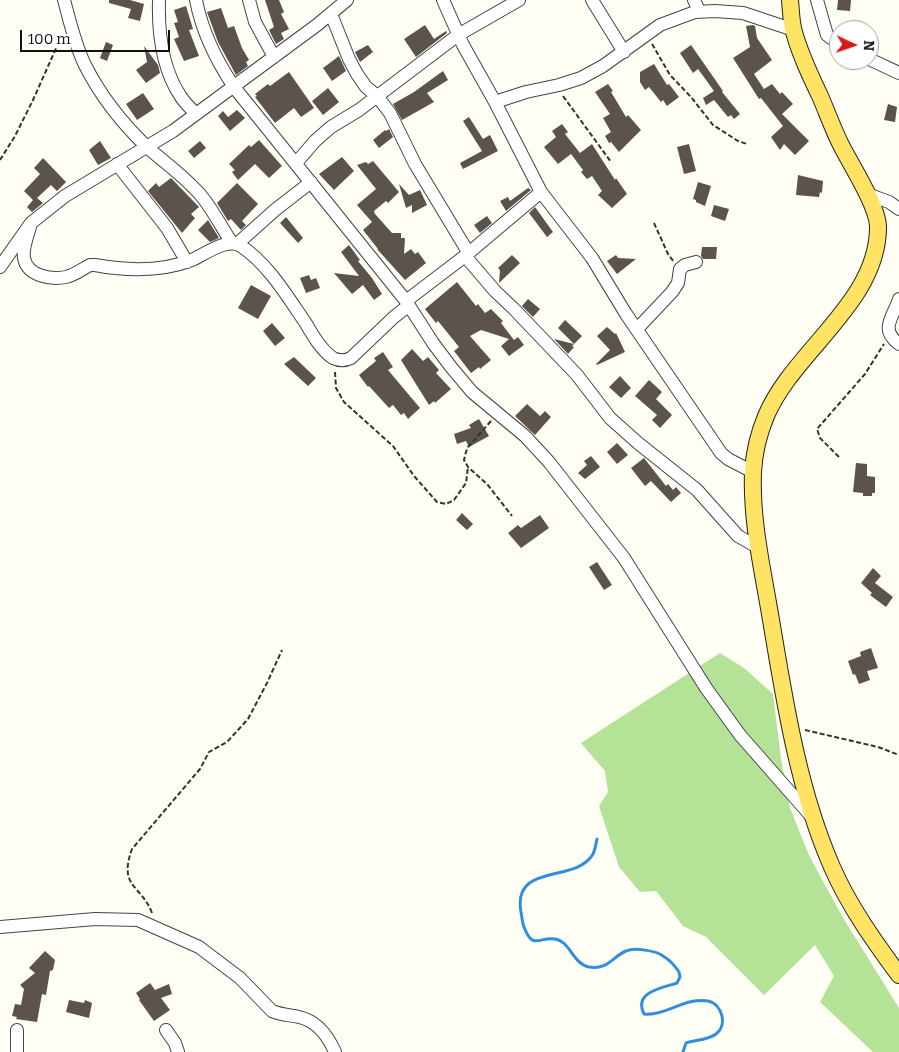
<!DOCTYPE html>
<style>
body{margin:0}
#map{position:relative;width:899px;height:1052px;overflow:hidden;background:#fffef5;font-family:Bitter,serif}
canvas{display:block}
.north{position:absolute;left:829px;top:20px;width:50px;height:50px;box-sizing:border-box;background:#fff;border:1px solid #a0a0a0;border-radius:50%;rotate:93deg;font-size:14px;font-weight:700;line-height:20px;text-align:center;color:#111}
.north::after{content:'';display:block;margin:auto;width:18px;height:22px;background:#d41916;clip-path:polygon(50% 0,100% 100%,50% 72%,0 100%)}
.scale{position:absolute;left:20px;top:30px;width:150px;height:22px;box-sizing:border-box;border:2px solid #111;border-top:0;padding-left:6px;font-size:15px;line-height:18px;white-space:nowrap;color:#111;-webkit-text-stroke:4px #fff;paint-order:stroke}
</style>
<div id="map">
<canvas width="899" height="1052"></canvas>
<div class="north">N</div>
<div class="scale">100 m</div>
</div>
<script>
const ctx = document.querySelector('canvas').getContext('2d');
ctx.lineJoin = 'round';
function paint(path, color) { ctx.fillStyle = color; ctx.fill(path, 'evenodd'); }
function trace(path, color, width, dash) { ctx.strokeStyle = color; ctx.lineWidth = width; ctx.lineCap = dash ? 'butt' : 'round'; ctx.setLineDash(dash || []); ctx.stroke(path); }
paint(new Path2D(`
 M720,653L744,668L773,694L781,759L790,808L808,853L826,887L845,921L899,1008V1052H873L820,1002L834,976L815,945L764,995L706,937L683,926L656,891L640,892L619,867L599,806L608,792L605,771L581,743Z`), '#b4e296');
trace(new Path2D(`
 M597,839C596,844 595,850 593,854C576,884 512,862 521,912C522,917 522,922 524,927C533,951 540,936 555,939C570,941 573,964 589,967C608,970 612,957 626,951C634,947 657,951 663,956C670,960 675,966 679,972L680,977L677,983C662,988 633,992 644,1014C666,1016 685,997 708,1001C722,1004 728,1025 716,1034C708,1040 695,1040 686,1043L683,1052`), '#318edd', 3);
paint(new Path2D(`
 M109,0H130L144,4L140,21L128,18L131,9L109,3Z
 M265,0H279L284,12L281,14L289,29L281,33L284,39L276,44L269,30L274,27Z
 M838,0H851L850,11L837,10Z
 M186,6L193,29L189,30L199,56L184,61L174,39L179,37L174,23L178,22L174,10Z
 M221,8L228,28L234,26L242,48L249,60L246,62L248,66L236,75L218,42L207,12Z
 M425,25L434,39L446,31L447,33L416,57L404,39Z
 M753,25L755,26L757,38L772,60L754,74L764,89L772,84L780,94L782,92L793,104L782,114L809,141L795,155L784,144L780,150L771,137L783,126L761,98L759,99L733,58L750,47L746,26Z
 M106,42L113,45L107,61L100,58Z
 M368,45L373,52L360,62L355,52Z
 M691,45L723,91L722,92L740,114L734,119L731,115L728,117L714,100L706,105L703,98L714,91L698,69L693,73L680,53Z
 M144,46L158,65L160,73L146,83L136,70L147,62Z
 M339,56L346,71L332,81L323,68Z
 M654,64L667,85L669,84L679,97L667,106L663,100L661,102L649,87L645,90L640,82V72Z
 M443,71L448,80L427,93L434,102L402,120L393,104L414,92Z
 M289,72L314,108L301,117L294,108L275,123L255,97L257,96L255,94L268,84L270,86Z
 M608,84L613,91L611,92L626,117L628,115L641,130L619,152L611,142L609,143L605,136L611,132L603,118L610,114L595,92Z
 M328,88L339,102L323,115L312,101Z
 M143,93L154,109L137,120L126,104Z
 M888,104L897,107L895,122L884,120Z
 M237,110L245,118L230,131L218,116L223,111L228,117Z
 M469,117L483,139L490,135L498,151L463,169L460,163L482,151L463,121Z
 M562,124L568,132L565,134L580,153L592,144L615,180L616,178L627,194L612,208L598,195L602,191L592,176L587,179L581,172L583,170L571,154L558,164L544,147L556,137L552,131Z
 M389,129L393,137L379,148L373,140L385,130L386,131Z
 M259,140L282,166L269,178L255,164L238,180L232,172L235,170L229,164L249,145L251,147Z
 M100,141L111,158L98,165L89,150Z
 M200,141L206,148L194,158L188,151Z
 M689,144L696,171L684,174L677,147Z
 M342,157L354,171L334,190L319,174Z
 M43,158L66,182L57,191L51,185L37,198L43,203L32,212L27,207L33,200L24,191L40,174L34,168Z
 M373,161L399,192L388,203L386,201L374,211L375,214L392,233H401V238H405L404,254L411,249L415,254L418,252L426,263L405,280L377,249H378L363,230L372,222L357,205L376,189L357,165L366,162L368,164Z
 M798,175L823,181L822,193L820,192L819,197L796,195Z
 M171,178L199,207L191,214L195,218L182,233L148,191L156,183L159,187Z
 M698,182L711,186L705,206L696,202V200L693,199Z
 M237,183L258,204L242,221L246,225L241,230L231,219L228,221L217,203Z
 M399,184L409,195L420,190L427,205L412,213V205L406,208Z
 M528,188L531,190L506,211L500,201L508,197L510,201Z
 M714,205L729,209L725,221L711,216Z
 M535,207L553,232L547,237L529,213Z
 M487,216L492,223L480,233L474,225Z
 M286,217L303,238L298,243L280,223Z
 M208,220L219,238L210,242L198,230Z
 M349,245L360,260L358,261L372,278L382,294L374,300L363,285L352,294L334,273L359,276L341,252Z
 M702,247H717L716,259H703L701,256Z
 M512,255L520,263L499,283L500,270L498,268Z
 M616,255L618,258L636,259L617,274L607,261Z
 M309,275L311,280L316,278L320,288L306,293L300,278Z
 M457,282L476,306L478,304L485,313L491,309L503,321L501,323L514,340L518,337L524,345L509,356L501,346L509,339L481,330L470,336L491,360L480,369L479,367L471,373L454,351L459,347L438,321L436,323L425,309Z
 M251,285L271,296L258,319L238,308Z
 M528,299L540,309L533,317L522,306Z
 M565,320L582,336L572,346L574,347L568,354L554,339L574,344L558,328Z
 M272,323L285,338L275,346L263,331Z
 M607,327L615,334L616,333L625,352L597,365L596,364L610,350L597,336Z
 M412,349L423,361L428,357L439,370L436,373L451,389L435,403L434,401L429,405L401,360Z
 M383,352L393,367L388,370L420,408L408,419L404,413L401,415L393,405L389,408L369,386L368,387L359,375L376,361L374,358Z
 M294,357L316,378L308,386L284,364Z
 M620,376L631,388L621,398L609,387Z
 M649,380L662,392L656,399L672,415L660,428L652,420L657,415L635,396Z
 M527,404L540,416L545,411L551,417L535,435L515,416Z
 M479,419L489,436L469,447L466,441L457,444L454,434L471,428L469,425Z
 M617,443L628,455L617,464L607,452Z
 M591,456L600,467L585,479L578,473L587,465L584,461Z
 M644,458L666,486L668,484L673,490L676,487L681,493L671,502L651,481L645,486L631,468Z
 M856,463L867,464V476L875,477V493H872V496H863V493L853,492Z
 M462,513L473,524L467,530L456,520Z
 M540,515L549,528L521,548L508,533L518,525L521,528Z
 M597,562L612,585L604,590L589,567Z
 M873,568L881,576L875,583L893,597L886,607L870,595L872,593L861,583Z
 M871,648L878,668L867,671L870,680L859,684L855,674L853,675L848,661L861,656L860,652Z
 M45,951L55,960L53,970L50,971L46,995L42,994L37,1022L16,1019L17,1017L12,1016L15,1004L21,1005L24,989L20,985L35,973L29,968Z
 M150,983L155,990L169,984L172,994L161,998L170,1010L154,1021L139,1000L140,999L136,993Z
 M69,1000L84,1003L85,1000L92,1003L89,1018L66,1012Z`), '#5b534c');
const minor = new Path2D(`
 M64,0C70,22 75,45 85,65C100,95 123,124 147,147C166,164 187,178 203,198C214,212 222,228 232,243
 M159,0C158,33 162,69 181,97C185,103 191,109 196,114
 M196,0C202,32 216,60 234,87L406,301L433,343L451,367L472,392L525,436L549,462L624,558L706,688L740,735L811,816
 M249,0L255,22L274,57
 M443,0L463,45L495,102L541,192L592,258L626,314L721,453L728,459L753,472
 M592,0L624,52
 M694,0L699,11
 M817,0L827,35L839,44
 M331,14L349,59L357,74L366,87L377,96L390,113L415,164L468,252
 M869,59L899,73
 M495,102L526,92L559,85L581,78L603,66L660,25L695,12L715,11L743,13L794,30
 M296,163L315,141L331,127L359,110L458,35L519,0
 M117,164L167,228L187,262
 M867,194L889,202L899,209
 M31,223C29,233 22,247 24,258C27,276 51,280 66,277C75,275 82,269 90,265H95C128,271 161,272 192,260C205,254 228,237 241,246C268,264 287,296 305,322C312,334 321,350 333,358C339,361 345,361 351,358L394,317L408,306
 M237,244L275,210L311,182
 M465,256L495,291L514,309L577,375L610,418L638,443L697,490L738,536L759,548
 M0,267L31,223L65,196L173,131L317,25L347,0
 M899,299C893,318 879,329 899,344
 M406,301L465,256L541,192
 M637,329L672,292L678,283L680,269L685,265L696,262
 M0,927L95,919L138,920L199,947L240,978L272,1011C281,1015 290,1015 299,1017C317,1021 328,1036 335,1052
 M166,1030L175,1043L178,1052
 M17,1052V1030`);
const major = new Path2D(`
 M790,0C791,10 791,22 794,32C800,54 810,75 820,96C827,112 833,129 841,145C851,165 877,205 878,226C879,302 794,350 766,416C759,433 754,453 753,472C751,522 763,571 771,620C785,703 798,789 832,867C849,906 874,941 899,975`);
trace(minor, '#444', 14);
trace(major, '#222', 18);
trace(new Path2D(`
 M652,44L670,75L691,97L713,125L738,141L747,144
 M563,96L611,162
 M0,160L15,136L33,100L62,35
 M654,223L668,254L674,262
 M335,372L336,388L344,402L393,446L414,476L437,502L446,504L454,500L466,483L468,467
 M491,421L468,447L466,452L464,460L468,467L487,484L512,516
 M839,457L820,438L817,429L865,374L884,344
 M805,730L878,747L899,755
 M152,913C141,884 118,888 132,849L200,769L209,752L227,742L248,719L267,683L282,650`), '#333', 2, [5, 2.5]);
trace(minor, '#fff', 12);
trace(major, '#ffe365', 16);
</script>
